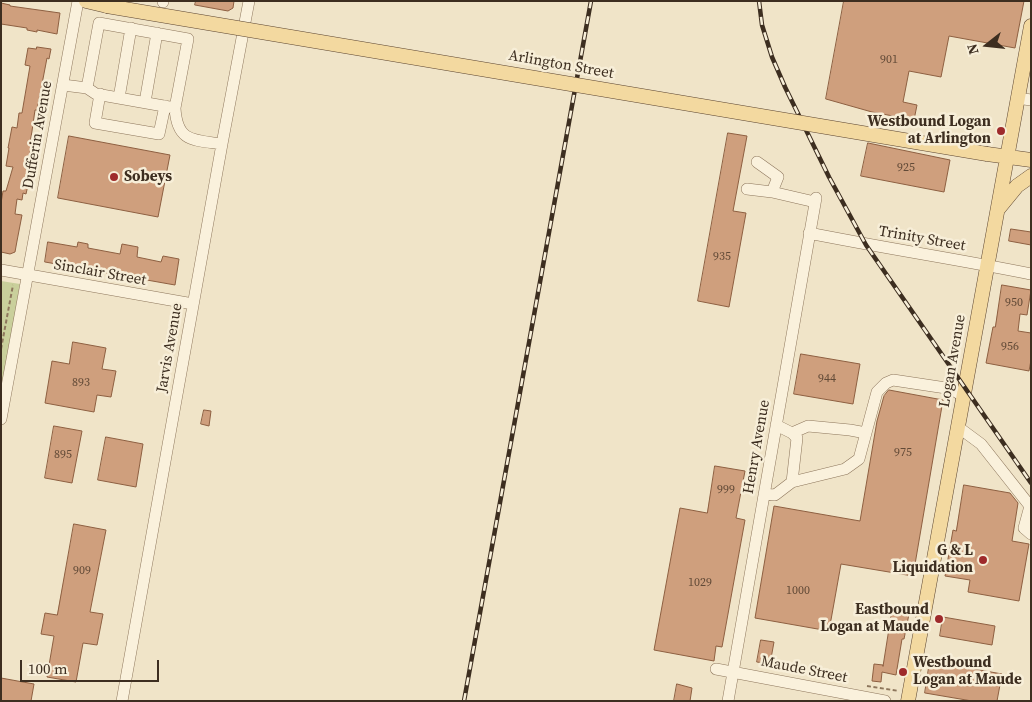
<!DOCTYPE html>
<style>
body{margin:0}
#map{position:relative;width:1032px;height:702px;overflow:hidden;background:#f0e4c8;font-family:"Source Serif 4",serif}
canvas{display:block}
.frame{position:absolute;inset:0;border:2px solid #3d2e20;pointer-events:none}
.north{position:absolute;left:962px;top:20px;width:50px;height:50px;-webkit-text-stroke:4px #f7eed8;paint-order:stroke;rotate:254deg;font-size:14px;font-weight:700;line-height:20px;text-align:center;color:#3d2e20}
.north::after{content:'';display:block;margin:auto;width:18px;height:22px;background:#3d2e20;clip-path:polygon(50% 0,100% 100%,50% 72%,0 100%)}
.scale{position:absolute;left:20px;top:660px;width:139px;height:22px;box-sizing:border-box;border:2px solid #3d2e20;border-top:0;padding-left:6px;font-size:15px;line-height:18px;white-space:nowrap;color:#3d2e20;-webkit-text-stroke:4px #f7eed8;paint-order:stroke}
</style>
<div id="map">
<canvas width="1032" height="702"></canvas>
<div class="frame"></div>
<div class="north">N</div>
<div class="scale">100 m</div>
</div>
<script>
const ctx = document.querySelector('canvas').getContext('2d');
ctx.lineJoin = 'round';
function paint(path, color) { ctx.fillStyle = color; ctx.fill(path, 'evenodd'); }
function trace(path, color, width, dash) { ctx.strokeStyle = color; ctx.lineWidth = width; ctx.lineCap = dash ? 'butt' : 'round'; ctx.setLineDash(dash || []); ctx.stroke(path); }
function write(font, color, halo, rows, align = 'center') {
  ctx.font = font + ' "Source Serif 4",serif'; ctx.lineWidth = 5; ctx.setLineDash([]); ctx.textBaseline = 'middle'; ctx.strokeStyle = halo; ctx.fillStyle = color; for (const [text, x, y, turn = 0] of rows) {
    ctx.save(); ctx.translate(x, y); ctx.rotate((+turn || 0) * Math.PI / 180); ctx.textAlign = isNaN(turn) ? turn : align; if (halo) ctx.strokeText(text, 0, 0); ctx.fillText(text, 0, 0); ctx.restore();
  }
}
paint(new Path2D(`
 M1,281L20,284L1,400Z`), '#c9cf9b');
const building = new Path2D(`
 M196,1H234L233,8L228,11L195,5Z
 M844,1H1024L1015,48L949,36L941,77L909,71L903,102L917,105L914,120L872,112L826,99Z
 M1,3L10,5V6L60,13L57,34L37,30V32L27,30V28L1,24Z
 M37,47L51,49L49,59L47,58L37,110H35L32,131L30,143H32L29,157H30L26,185H28L26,194L23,193L22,200L17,199L15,214L22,215L17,241L15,252L10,254L1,252V203L3,191H6L13,167L6,166L9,148H8L12,127L17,128L19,113H22L30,66L25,65L28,48L36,49Z
 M728,133L747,136L733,211L746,213L729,307L698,301Z
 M69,136L170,155L158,217L58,198Z
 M868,143L950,160L944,192L861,176Z
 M1011,229L1031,232V245L1009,241Z
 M48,242L77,247L78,242L88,244V248L120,254L122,244L138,247L137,257L161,262L163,256L179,259L175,285L45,262Z
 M1002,285L1031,290L1027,315L1020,314L1018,331L1031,333V360L1029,371L986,363L993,327H995Z
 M73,342L106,348L102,369L116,371L111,397L97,395L94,412L45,403L52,361L69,364Z
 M801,354L860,364L853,404L794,394Z
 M889,390L943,400L913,576L841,564L829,631L755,618L774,506L860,521L877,421L884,396Z
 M204,410L211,411L209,426L201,424Z
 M54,426L82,431L72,483L45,478Z
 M106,437L143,444L136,487L98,480Z
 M715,466L745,471L736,518L745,520L722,647L716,646L714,661L654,650L680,508L707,513Z
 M964,485L1010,493L1018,503L1012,541L1029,544L1019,601L968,592L970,580L945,576L953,530L956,531Z
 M74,524L106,530L90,612L103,614L97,645L83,643L76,682L47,677L54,636L41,634L45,613L57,615Z
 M892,612L909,614L904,639H902L896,675L882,672L881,682L872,681L874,664L883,665V666Z
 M943,617L995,626L992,645L940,636Z
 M761,640L774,642L770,664L757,662Z
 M930,661L1002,674L997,701H972L925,693Z
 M1,678L34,684L31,701H1Z
 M677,684L692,688L690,701H674Z`);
paint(building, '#cf9f7d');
trace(building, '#8d5f41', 1);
const minor = new Path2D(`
 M163,2V1
 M63,85L87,88L96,94L175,108C177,142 193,140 222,144
 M87,88L99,23L188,39L175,108
 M100,94L95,123L159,134L165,106
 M119,98L131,28
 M1017,98L1031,100
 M145,102L157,33
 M757,162L778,177L772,192L815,202
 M747,189L772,192
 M809,233C883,248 957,259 1031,274
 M1,270L193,304
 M1,419L78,1
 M776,425L792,433L797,438L792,482
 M958,427L981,444L1030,506L1024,528L1031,534
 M792,433L808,426L850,430L866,433
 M764,494L775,495L792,482L845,469L859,459L877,392L886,383L893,380L946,388L953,390L963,396
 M716,669L885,701
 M122,701L222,144L249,1
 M728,701L816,198`);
const major = new Path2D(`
 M86,1L107,6
 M987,154L1031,160
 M999,208L1017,186L1031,176
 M908,701L1031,26`);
trace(minor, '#8d765c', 12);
trace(major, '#5b4430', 15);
trace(new Path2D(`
 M1,349L13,285
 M867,686L899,691`), '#8d765c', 2, [4, 2.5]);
trace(minor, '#faf1dc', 11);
trace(major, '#f3d9a0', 14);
const rail = new Path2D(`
 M759,1L762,25L772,57L785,87L829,177L866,245L1031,483
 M464,701L591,1`);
trace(rail, '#3d2e20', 4.5);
trace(rail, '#f7eed8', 2.5, [8]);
const majorBridge = new Path2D(`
 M107,6L987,154`);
trace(majorBridge, '#5b4430', 15, []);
trace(majorBridge, '#f3d9a0', 14);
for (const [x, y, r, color] of [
 [1001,131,5,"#9e2a2b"],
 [114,177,5,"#9e2a2b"],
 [983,560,5,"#9e2a2b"],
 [939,619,5,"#9e2a2b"],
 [903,672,5,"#9e2a2b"]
]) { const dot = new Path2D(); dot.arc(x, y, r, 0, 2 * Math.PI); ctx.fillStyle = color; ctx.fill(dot); trace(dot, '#f7eed8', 2); }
write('12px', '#624a37', null, [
 ["901",889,60],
 ["925",906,168],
 ["935",722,257],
 ["950",1014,303],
 ["956",1010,347],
 ["944",827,379],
 ["893",81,383],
 ["975",903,453],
 ["895",63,455],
 ["999",726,490],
 ["909",82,571],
 ["1029",700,583],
 ["1000",798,591]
]);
write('15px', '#3d2e20', '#f7eed8', [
 ["Arlington Street",561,65,10],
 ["Dufferin Avenue",38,135,-80],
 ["Trinity Street",922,239,10],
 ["Sinclair Street",100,273,10],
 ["Jarvis Avenue",170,348,-80],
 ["Logan Avenue",953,361,-80],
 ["Henry Avenue",757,447,-80],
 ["Maude Street",804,670,11]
]);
write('bold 15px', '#3d2e20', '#f7eed8', [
 ["Westbound Logan",991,122],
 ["at Arlington",991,139],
 ["Sobeys",124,177,"left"],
 ["G & L",973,551],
 ["Liquidation",973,568],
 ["Eastbound",929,610],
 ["Logan at Maude",929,627],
 ["Westbound",913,663,"left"],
 ["Logan at Maude",913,680,"left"]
], 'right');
</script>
